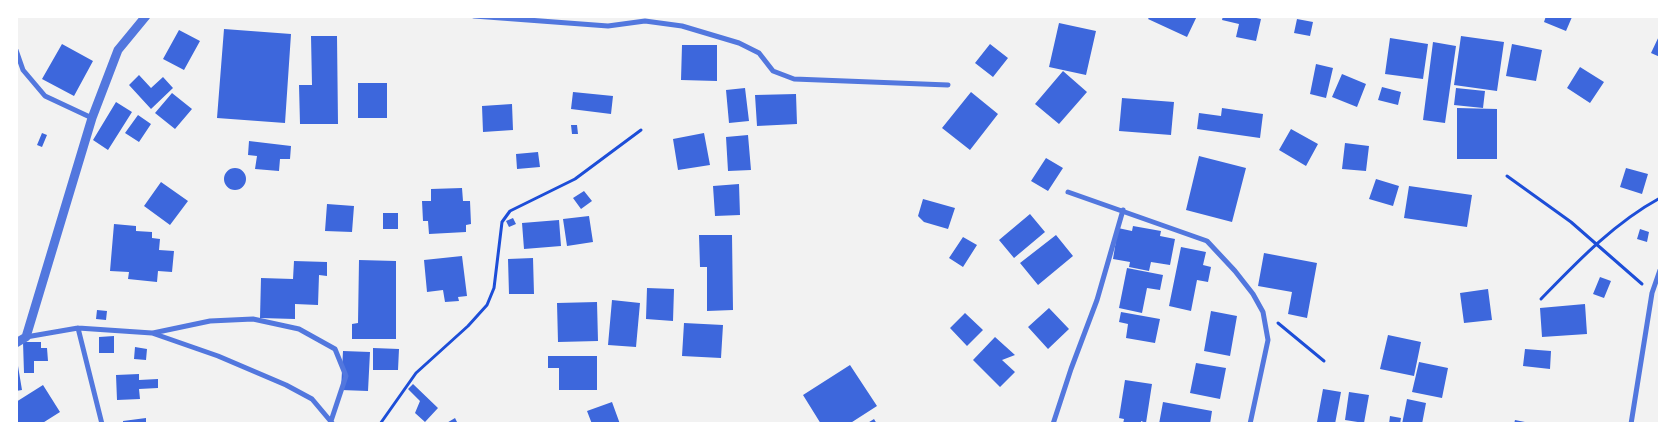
<!DOCTYPE html>
<style>
body{margin:0}
#map{position:relative;width:1676px;height:440px;overflow:hidden;background:#f2f2f2;font-family:"Source Sans 3",sans-serif}
canvas{display:block}
.frame{position:absolute;inset:0;border:18px solid #fff;pointer-events:none}
</style>
<div id="map">
<canvas width="1676" height="440"></canvas>
<div class="frame"></div>
</div>
<script>
const ctx = document.querySelector('canvas').getContext('2d');
ctx.lineJoin = 'round';
function paint(path, color) { ctx.fillStyle = color; ctx.fill(path, 'evenodd'); }
function trace(path, color, width, dash) { ctx.strokeStyle = color; ctx.lineWidth = width; ctx.lineCap = dash ? 'butt' : 'round'; ctx.setLineDash(dash || []); ctx.stroke(path); }
paint(new Path2D(`
 M1150,16H1197L1187,37L1148,19Z
 M1223,16H1247L1261,19L1256,41L1236,37L1239,24L1222,20Z
 M1546,16H1569L1572,17L1566,31L1544,22Z
 M1297,19L1313,22L1310,36L1294,33Z
 M1059,23L1096,31L1086,75L1049,67Z
 M224,29L291,34L285,123L217,118Z
 M179,30L200,41L184,70L163,59Z
 M1660,34V57L1651,53Z
 M311,36H337L338,124H300L299,85H312Z
 M1461,36L1504,42L1497,91L1454,85Z
 M1390,38L1428,44L1423,79L1385,74Z
 M1433,42L1456,46L1445,123L1423,120Z
 M62,44L93,61L74,96L42,79Z
 M990,44L1008,58L993,77L975,63Z
 M1512,44L1542,50L1536,81L1506,76Z
 M682,45H717V81L681,80Z
 M1316,64L1333,68L1326,98L1310,94Z
 M1580,67L1604,82L1590,103L1567,88Z
 M1063,71L1087,92L1059,124L1035,104Z
 M1342,74L1366,84L1357,107L1332,97Z
 M139,75L151,88L163,77L173,88L151,109L129,85Z
 M358,83H387V118H358Z
 M1382,87L1401,92L1398,105L1378,100Z
 M745,88L749,121L729,123L726,90Z
 M1456,88L1485,91L1483,108L1454,105Z
 M573,92L613,96L611,114L571,109Z
 M971,92L998,114L970,150L942,128Z
 M172,93L192,109L175,129L155,113Z
 M796,94L797,124L757,126L755,95Z
 M1122,98L1174,102L1171,135L1119,131Z
 M116,102L132,112L108,150L93,140Z
 M512,104L513,130L483,132L482,106Z
 M1222,108L1263,114L1260,138L1197,129L1199,113L1221,116Z
 M1457,108L1497,109V159H1457Z
 M138,115L151,124L139,142L125,133Z
 M571,125H577L578,134H572Z
 M1291,129L1318,144L1306,166L1279,150Z
 M42,133L47,135L42,147L37,145Z
 M704,133L710,165L678,170L673,139Z
 M748,135L751,170L728,171L726,137Z
 M249,141L291,146L290,159H280L279,171L255,169L257,156L248,155Z
 M1345,143L1369,146L1366,171L1342,169Z
 M538,152L540,167L517,169L516,154Z
 M1199,156L1246,168L1232,222L1186,210Z
 M1046,158L1063,168L1048,191L1031,181Z
 M224 179a11 11 0 1 1 22 0a11 11 0 1 1-22 0Z
 M1626,168L1648,174L1642,194L1620,187Z
 M1376,179L1399,186L1393,206L1369,199Z
 M161,182L188,201L170,225L144,206Z
 M739,184L740,215L715,216L713,186Z
 M1409,186L1472,195L1467,227L1404,218Z
 M462,188L463,201H470L471,224L466,225V232L429,234L428,221H423L422,201H431V189Z
 M584,191L592,201L581,209L573,198Z
 M923,199L955,208L948,229L924,222L918,216Z
 M327,204L354,206L352,232L325,231Z
 M383,213H398V229H383Z
 M1030,214L1045,232L1014,258L999,240Z
 M589,216L593,242L567,246L563,219Z
 M513,218L516,224L509,227L506,221Z
 M559,220L561,246L524,249L522,223Z
 M114,224L136,226V231L152,232V238L160,239L159,250L174,251L172,272L158,271L157,282L128,279L129,272L110,271Z
 M1133,226L1161,231L1160,236L1175,239L1170,265L1151,262L1149,271L1129,267L1130,262L1113,259L1118,228L1132,231Z
 M1640,229L1649,232L1647,242L1637,239Z
 M699,235H732L733,310L707,311V267H700Z
 M1056,235L1073,256L1038,285L1020,263Z
 M963,237L977,245L963,267L949,258Z
 M1181,247L1206,252L1203,265L1211,267L1208,282L1197,280L1191,311L1169,306Z
 M1264,253L1317,263L1307,318L1288,314L1292,292L1258,286Z
 M462,256L467,296L458,297L459,301L445,302L443,290L427,292L424,260Z
 M533,258L534,294H509L508,259Z
 M359,260L396,261V339H352V324L358,323Z
 M294,261L327,262V276L319,275L318,305L295,304V319L260,318L261,278L293,279Z
 M1127,268L1163,275L1160,290L1147,288L1142,313L1119,308Z
 M1600,277L1611,281L1604,298L1593,294Z
 M647,288L674,289L673,321L646,319Z
 M1488,289L1492,320L1464,323L1460,293Z
 M612,300L640,303L636,347L608,345Z
 M597,302L598,341L558,342L557,303Z
 M1585,304L1587,334L1542,337L1540,308Z
 M1049,308L1069,329L1048,349L1028,327Z
 M97,310L107,311L106,320L96,319Z
 M1211,311L1237,316L1230,356L1204,351Z
 M1121,312L1160,319L1155,343L1126,338L1128,324L1119,322Z
 M965,313L983,330L967,346L950,328Z
 M684,323L723,325L721,358L682,356Z
 M1388,335L1421,342L1414,376L1380,369Z
 M114,336V353H99V337Z
 M995,337L1015,355L1002,360L1015,372L1000,387L973,360Z
 M23,342H41V348H47L48,361H34V373H24Z
 M135,347L147,349L146,360L134,359Z
 M373,348L399,349L398,370H373Z
 M1525,349L1551,351L1550,369L1523,366Z
 M343,351L370,352L368,391L341,390Z
 M548,356H597V390H559V368H548Z
 M1419,362L1448,368L1442,398L1412,392Z
 M1196,363L1226,368L1220,399L1190,393Z
 M850,365L877,406L849,424H821L803,395Z
 M16,366H18L22,390L16,391Z
 M139,374V380L158,379V388L139,389L140,399L117,400L116,375Z
 M1125,380L1152,384L1146,423L1141,421V424H1123L1124,419L1119,418Z
 M413,384L438,408L425,422L415,413L420,401L408,389Z
 M43,385L60,412L41,424H16V402Z
 M1323,389L1341,392L1335,424L1317,422Z
 M1349,392L1369,395L1364,423L1345,420Z
 M1407,399L1426,403L1422,424H1402Z
 M612,402L620,424H592L587,411Z
 M1163,402L1212,411L1210,424H1159Z
 M1390,416L1401,418L1400,424H1389Z
 M146,418V424H123V421Z
 M455,418L458,424H445Z
 M874,419L877,424H866Z
 M1515,420L1530,423L1529,424H1514Z`), '#3d67dc');
trace(new Path2D(`
 M1507,176L1571,222L1642,284
 M1541,299C1577,262 1614,223 1660,198
 M1278,323L1324,361
 M380,424L416,373L468,326L487,305L494,288L502,222L510,211L575,179L641,130`), '#1d4ed8', 3);
trace(new Path2D(`
 M474,16L608,26L645,21L682,26L739,43L759,53L773,71L794,79L948,85
 M16,50L23,70L45,96L92,118
 M1068,192L1207,241L1235,271L1253,294L1263,312L1268,340L1250,424
 M78,328L102,424
 M153,333L210,321L253,319L299,329L335,349L346,376L331,421
 M26,337L78,328L152,333L218,356L286,385L312,399L333,424
 M1053,424L1071,369L1097,300L1123,210
 M1631,424L1652,293L1660,270`), '#5277de', 5);
trace(new Path2D(`
 M16,343L26,337L92,118L118,50L146,16`), '#5277de', 9);
</script>
